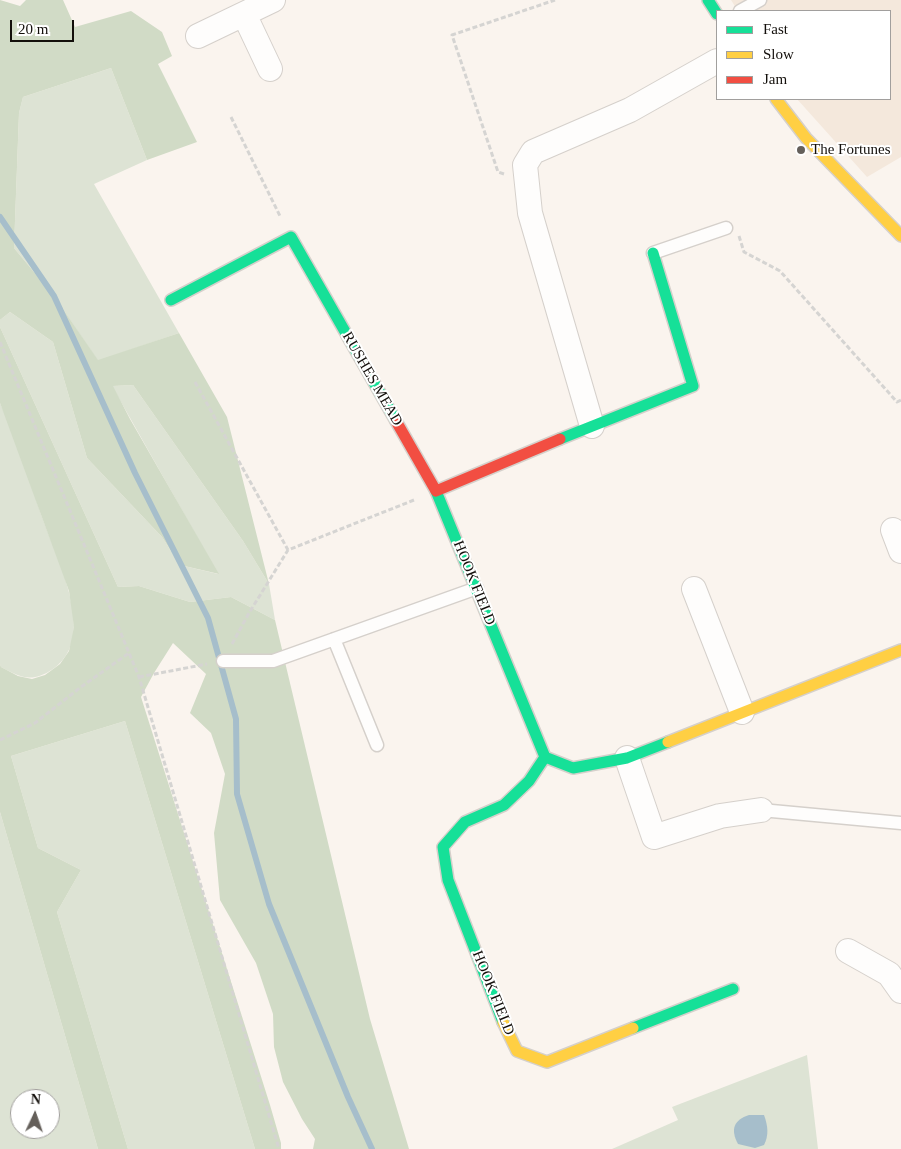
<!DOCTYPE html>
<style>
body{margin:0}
#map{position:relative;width:901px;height:1149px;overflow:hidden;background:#faf4ee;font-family:"Times New Roman",serif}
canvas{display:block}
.legend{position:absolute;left:716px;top:10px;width:175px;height:90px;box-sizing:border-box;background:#fff;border:1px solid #a19f9d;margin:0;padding:6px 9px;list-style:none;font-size:15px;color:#130f0b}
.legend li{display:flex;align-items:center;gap:10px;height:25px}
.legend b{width:25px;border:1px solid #a19f9d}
.north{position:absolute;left:10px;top:1089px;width:50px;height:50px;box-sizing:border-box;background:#fff;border:1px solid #a19f9d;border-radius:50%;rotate:3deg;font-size:14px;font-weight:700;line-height:20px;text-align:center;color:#130f0b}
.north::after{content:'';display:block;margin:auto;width:18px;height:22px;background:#645f5a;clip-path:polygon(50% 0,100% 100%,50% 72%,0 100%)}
.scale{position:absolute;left:10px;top:20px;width:64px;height:22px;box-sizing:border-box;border:2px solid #130f0b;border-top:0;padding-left:6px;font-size:15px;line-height:18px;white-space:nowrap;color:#130f0b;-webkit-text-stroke:4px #fff;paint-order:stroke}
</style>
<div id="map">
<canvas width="901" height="1149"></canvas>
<ul class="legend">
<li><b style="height:6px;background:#16e098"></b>Fast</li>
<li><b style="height:6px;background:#ffcf43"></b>Slow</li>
<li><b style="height:6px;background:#f24e42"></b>Jam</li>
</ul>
<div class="north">N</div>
<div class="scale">20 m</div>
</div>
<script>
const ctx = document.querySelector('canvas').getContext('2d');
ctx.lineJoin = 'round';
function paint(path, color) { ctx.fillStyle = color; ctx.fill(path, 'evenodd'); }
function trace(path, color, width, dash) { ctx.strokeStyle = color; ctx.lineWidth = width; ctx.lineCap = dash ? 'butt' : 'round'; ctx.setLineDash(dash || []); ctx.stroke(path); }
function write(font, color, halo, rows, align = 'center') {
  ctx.font = font + ' "Times New Roman",serif'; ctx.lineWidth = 4; ctx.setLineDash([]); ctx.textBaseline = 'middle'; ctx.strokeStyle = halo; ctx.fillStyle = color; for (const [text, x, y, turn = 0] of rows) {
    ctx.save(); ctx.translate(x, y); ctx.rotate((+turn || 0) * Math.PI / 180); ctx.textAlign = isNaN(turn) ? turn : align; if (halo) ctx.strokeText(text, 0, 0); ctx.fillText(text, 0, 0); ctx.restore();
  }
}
paint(new Path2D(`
 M731,0H901V157L867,177L797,99H890V11H738Z`), '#f4e8dc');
paint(new Path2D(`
 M111,68L147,160L94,184L179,333L98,361L54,296L14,248L19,113L23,97Z
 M10,312L53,342L87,458L162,537L180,565L218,574L112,386L133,385L243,541L269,584L275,620L231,597L190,602L139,586L118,587L0,327V320Z
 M0,403C17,440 29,479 42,517C55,552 73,589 74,626C74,643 67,659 53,669C32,683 21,678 1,667L0,664Z
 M125,721L255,1149H128L57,912L81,870L38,848L11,756Z
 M0,812L98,1149H0ZM20,1099H50V1129H20Z
 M807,1055L818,1149H612L678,1120L672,1107Z`), '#dde3d4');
paint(new Path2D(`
 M0,0L20,6L26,0H63L75,27L131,11L162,32L172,56L158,64L197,142L147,160L111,68L23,97L19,113L14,248L54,296L98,360L179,333L227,417L269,584L243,541L133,385L113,386L130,419L219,574L180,565L162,537L87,458L53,342L10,312L0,320Z
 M0,327L118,587L139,586L190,602L231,597L275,620L370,1019L409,1149H313L315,1139L302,1119L283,1082L274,1047L273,1014L256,963L220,900L214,833L225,774L211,733L190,713L206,674L173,643L154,673L141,697L270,1105L281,1143V1149H255L125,721L11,756L38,848L81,870L57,912L128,1149H98L0,812V664L1,667L18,676L32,679L45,675L60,664L69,651L74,627L69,591L0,403Z`), '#d1dbc6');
paint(new Path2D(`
 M749,1115H764C768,1126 769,1135 764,1145L755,1148L738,1144C730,1129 734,1120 749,1115Z`), '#a6becb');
trace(new Path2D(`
 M0,217L54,296L135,473L208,618L236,719L237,794L269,904L348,1097L372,1149`), '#a6becb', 6);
const lane = new Path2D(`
 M740,11L760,0
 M653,253L726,228
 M334,639L377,745
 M223,661H273L477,588
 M761,810L901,823`);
const street = new Path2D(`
 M244,14L270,69
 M198,36L273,0
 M592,426L530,213L525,165L533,152L630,110L717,61
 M893,530L901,551
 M694,589L742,712
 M627,758L654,837L720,816L761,810
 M848,951L889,974L901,991`);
const fast = new Path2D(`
 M708,0L717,14
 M171,300L291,237L396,421
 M560,439L693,386L653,253
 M436,491L545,757L573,768L627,758L668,742
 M503,1022L448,880L443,847L465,822L504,805L529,781L545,757
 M633,1028L733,989`);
const slow = new Path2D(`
 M776,99L806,138L901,236
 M668,742L901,650
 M503,1022L517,1051L547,1062L633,1028`);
const jam = new Path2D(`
 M396,421L436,491L560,439`);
trace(lane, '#d5d0cb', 15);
trace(street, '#d5d0cb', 26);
trace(fast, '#d5d0cb', 14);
trace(slow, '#d5d0cb', 14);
trace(jam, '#d5d0cb', 14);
trace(new Path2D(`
 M231,117L280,216
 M504,174L498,172L452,35L555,0
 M739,236L744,252L780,271L897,402L901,400
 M0,342L139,677L279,1149
 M195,382L288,550
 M232,644L249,613L288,550L414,500
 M139,677L207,664
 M0,740L35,723L81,687L129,653`), '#d5d4d2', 3, [5, 2.5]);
trace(lane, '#fefdfc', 12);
trace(street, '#fefdfc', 24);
trace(fast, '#16e098', 11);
trace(slow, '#ffcf43', 11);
trace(jam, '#f24e42', 11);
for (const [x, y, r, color] of [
 [801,150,5,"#645f5a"]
]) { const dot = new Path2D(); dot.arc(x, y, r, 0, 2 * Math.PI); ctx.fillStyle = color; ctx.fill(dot); trace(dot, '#fff', 2); }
write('15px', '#130f0b', '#fff', [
 ["The Fortunes",811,150]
], 'left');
write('15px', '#130f0b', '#fff', [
 ["RUSHES MEAD",372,379,60],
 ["HOOK FIELD",474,583,68],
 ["HOOK FIELD",493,993,68]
]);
</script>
